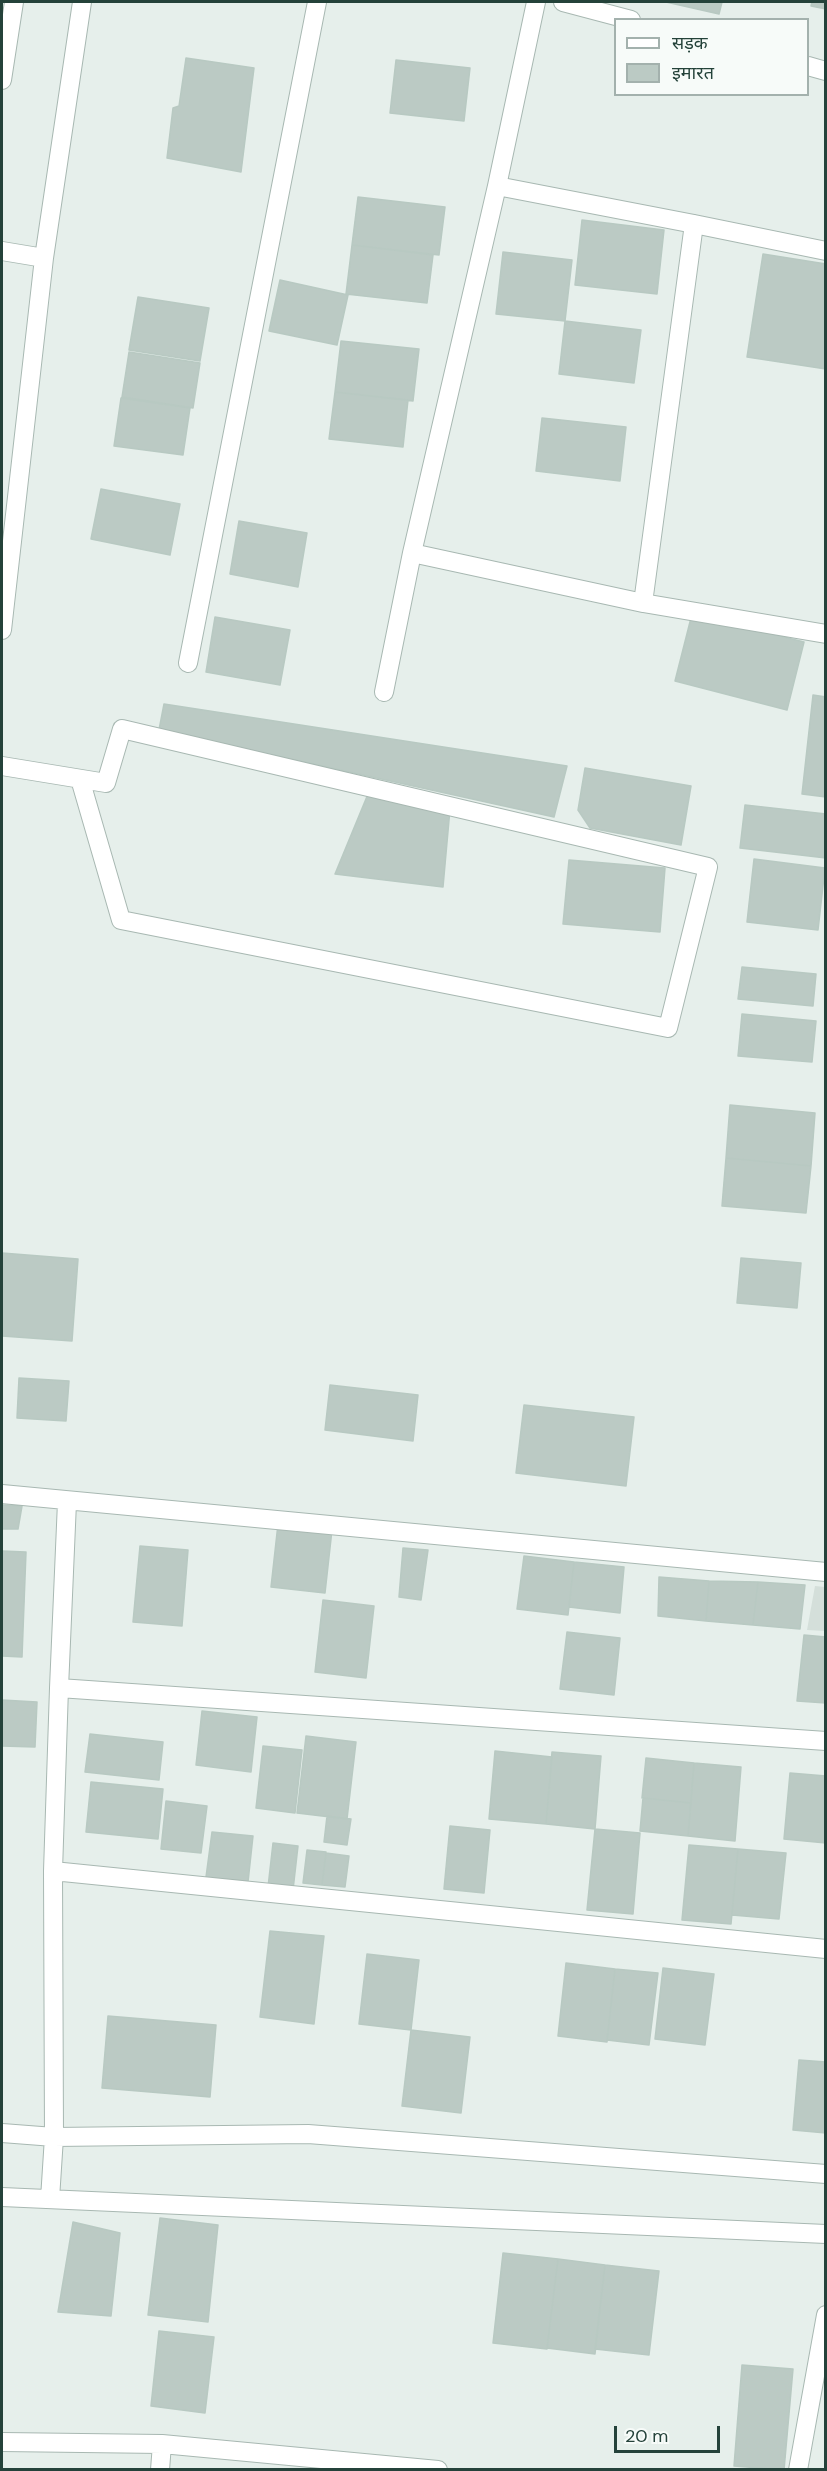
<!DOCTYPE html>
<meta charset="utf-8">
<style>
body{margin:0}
#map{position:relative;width:827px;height:2471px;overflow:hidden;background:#e6efeb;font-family:"DM Sans","Noto Sans Devanagari",sans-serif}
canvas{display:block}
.frame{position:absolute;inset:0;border:3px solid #24423a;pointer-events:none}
.legend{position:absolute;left:614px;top:18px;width:195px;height:78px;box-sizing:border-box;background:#f7fbf9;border:2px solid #a3b1ad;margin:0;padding:8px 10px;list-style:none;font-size:18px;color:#24423a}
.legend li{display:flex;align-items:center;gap:12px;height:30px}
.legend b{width:30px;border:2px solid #a3b1ad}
.scale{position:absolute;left:614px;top:2426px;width:106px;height:27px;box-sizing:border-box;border:3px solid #24423a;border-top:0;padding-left:8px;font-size:18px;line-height:21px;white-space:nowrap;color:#24423a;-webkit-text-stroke:4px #f7fbf9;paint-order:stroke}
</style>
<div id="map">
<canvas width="827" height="2471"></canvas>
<div class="frame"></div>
<ul class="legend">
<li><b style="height:8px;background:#fff"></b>सड़क</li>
<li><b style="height:16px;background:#bbcac4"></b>इमारत</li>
</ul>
<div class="scale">20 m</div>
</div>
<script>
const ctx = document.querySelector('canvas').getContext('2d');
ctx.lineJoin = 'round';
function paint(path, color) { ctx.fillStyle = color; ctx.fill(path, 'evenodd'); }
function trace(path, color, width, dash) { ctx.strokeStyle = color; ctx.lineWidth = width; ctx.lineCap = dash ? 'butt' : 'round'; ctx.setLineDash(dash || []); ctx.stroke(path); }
paint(new Path2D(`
 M815,1586L825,1587V1631L807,1630Z`), '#d4dfda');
const building = new Path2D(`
 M666,2H722L719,14Z
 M812,2H826V9L811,6Z
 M186,58L254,68L241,172L167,158L173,108L179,106Z
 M396,60L470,68L464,121L390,113Z
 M358,197L445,207L439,255L352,245Z
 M582,220L664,230L657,294L575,285Z
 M352,245L433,255L427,303L346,294Z
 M503,252L572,260L565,321L496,314Z
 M763,254L826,264V369L747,357Z
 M280,280L348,295L337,345L269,331Z
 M138,297L209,308L200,361L129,350Z
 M565,321L641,330L634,383L559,374Z
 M341,341L419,349L413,401L335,392Z
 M129,352L200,363L193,408L122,397Z
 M335,392L408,400L403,447L329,439Z
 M121,398L190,408L183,455L114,446Z
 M542,418L626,427L620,481L536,471Z
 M101,489L180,504L170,555L91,539Z
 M239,521L307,533L298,587L230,574Z
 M692,614L804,642L787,710L675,681Z
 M215,617L290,630L280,685L206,672Z
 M813,695L826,697V797L802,794Z
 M164,704L567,766L554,817L159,730Z
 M585,768L691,786L681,845L590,828L578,810Z
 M368,794L450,809L443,887L335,874Z
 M745,805L826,814V858L740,848Z
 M754,859L825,868L818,930L747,922Z
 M569,860L665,868L660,932L563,924Z
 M742,967L816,974L813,1006L738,999Z
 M742,1014L816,1021L812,1062L738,1056Z
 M730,1105L815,1113L811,1166L726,1158Z
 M726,1158L811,1166L806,1213L722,1206Z
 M2,1253L78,1259L72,1341L2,1336Z
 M741,1258L801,1263L797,1308L737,1303Z
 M19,1378L69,1381L66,1421L17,1418Z
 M330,1385L418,1395L413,1441L325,1430Z
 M524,1405L634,1417L626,1486L516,1473Z
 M2,1505L22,1506L18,1529H2Z
 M278,1524L332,1530L325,1593L271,1587Z
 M140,1546L188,1550L182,1626L133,1622Z
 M403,1548L428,1550L421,1600L399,1597Z
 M2,1551L26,1552L22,1657L2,1656Z
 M524,1556L574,1562L568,1615L517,1609Z
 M574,1562L624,1567L620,1613L569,1607Z
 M659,1577L709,1581L706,1621L658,1616Z
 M709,1581L758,1582L753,1625L706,1621Z
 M758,1582L805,1585L800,1629L753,1625Z
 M323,1600L374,1606L366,1678L315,1672Z
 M567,1632L620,1638L614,1695L560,1689Z
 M804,1635L826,1637V1703L797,1701Z
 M2,1700L37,1702L35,1747L2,1746Z
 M202,1711L257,1717L251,1772L196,1765Z
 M90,1734L163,1742L159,1780L85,1772Z
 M306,1736L356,1742L347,1819L297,1813Z
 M263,1746L302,1750L295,1813L256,1808Z
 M495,1751L552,1757L546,1824L489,1819Z
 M552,1752L601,1756L595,1829L546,1824Z
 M646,1758L694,1763L691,1803L642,1798Z
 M694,1763L741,1767L735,1841L688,1836Z
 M790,1773L826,1776V1843L784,1839Z
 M91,1782L163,1789L158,1839L86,1832Z
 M643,1798L691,1803L688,1836L640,1831Z
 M166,1801L207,1806L201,1853L161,1849Z
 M327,1816L351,1819L347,1845L324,1842Z
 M450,1826L490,1830L484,1893L444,1889Z
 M595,1829L640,1833L633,1914L587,1910Z
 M212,1832L253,1836L248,1882L206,1877Z
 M273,1843L298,1846L293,1890L268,1887Z
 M689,1845L738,1849L731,1924L682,1920Z
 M738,1849L786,1853L779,1919L732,1915Z
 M307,1850L326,1852L322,1885L303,1883Z
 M326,1853L349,1856L345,1887L322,1885Z
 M270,1931L324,1936L314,2024L260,2017Z
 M367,1954L419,1960L411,2030L359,2024Z
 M566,1963L615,1969L607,2042L558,2036Z
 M663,1968L714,1974L705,2045L655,2039Z
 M615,1969L658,1973L649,2045L607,2040Z
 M108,2016L216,2025L210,2097L102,2088Z
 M411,2030L470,2037L461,2113L402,2106Z
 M799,2060L826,2062V2133L793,2130Z
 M160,2218L218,2225L208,2322L148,2315Z
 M73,2222L120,2233L111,2316L58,2312Z
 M503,2253L558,2259L547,2349L493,2343Z
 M558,2259L605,2265L595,2354L547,2348Z
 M605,2265L659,2271L649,2355L595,2349Z
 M159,2331L214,2337L205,2413L151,2406Z
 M742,2365L793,2369L784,2470L734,2466Z`);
paint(building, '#bbcac4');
trace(building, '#b8c9c2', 1.5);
const minor = new Path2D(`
 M563,2L631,20
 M808,66L826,71
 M2,80L14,2
 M497,186L694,224
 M2,251L44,258
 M412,553L497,186L536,2
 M643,603L826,634
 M2,630L44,258L82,2
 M188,663L317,2
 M384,692L412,553L643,603L694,224L826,251
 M2,766L106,783L122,729L708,867L668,1028L121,920L80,779
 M2,1494L826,1572
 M59,1688L67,1502
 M53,1871L59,1688L826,1741
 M2,2133L54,2137L308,2134L826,2174
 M2,2197L826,2234
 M50,2199L54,2137L53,1871L826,1949
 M2,2442L162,2444L438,2470
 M160,2470L162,2444
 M798,2470L826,2315`);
trace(minor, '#a8b8b2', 20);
trace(minor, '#fff', 18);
</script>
